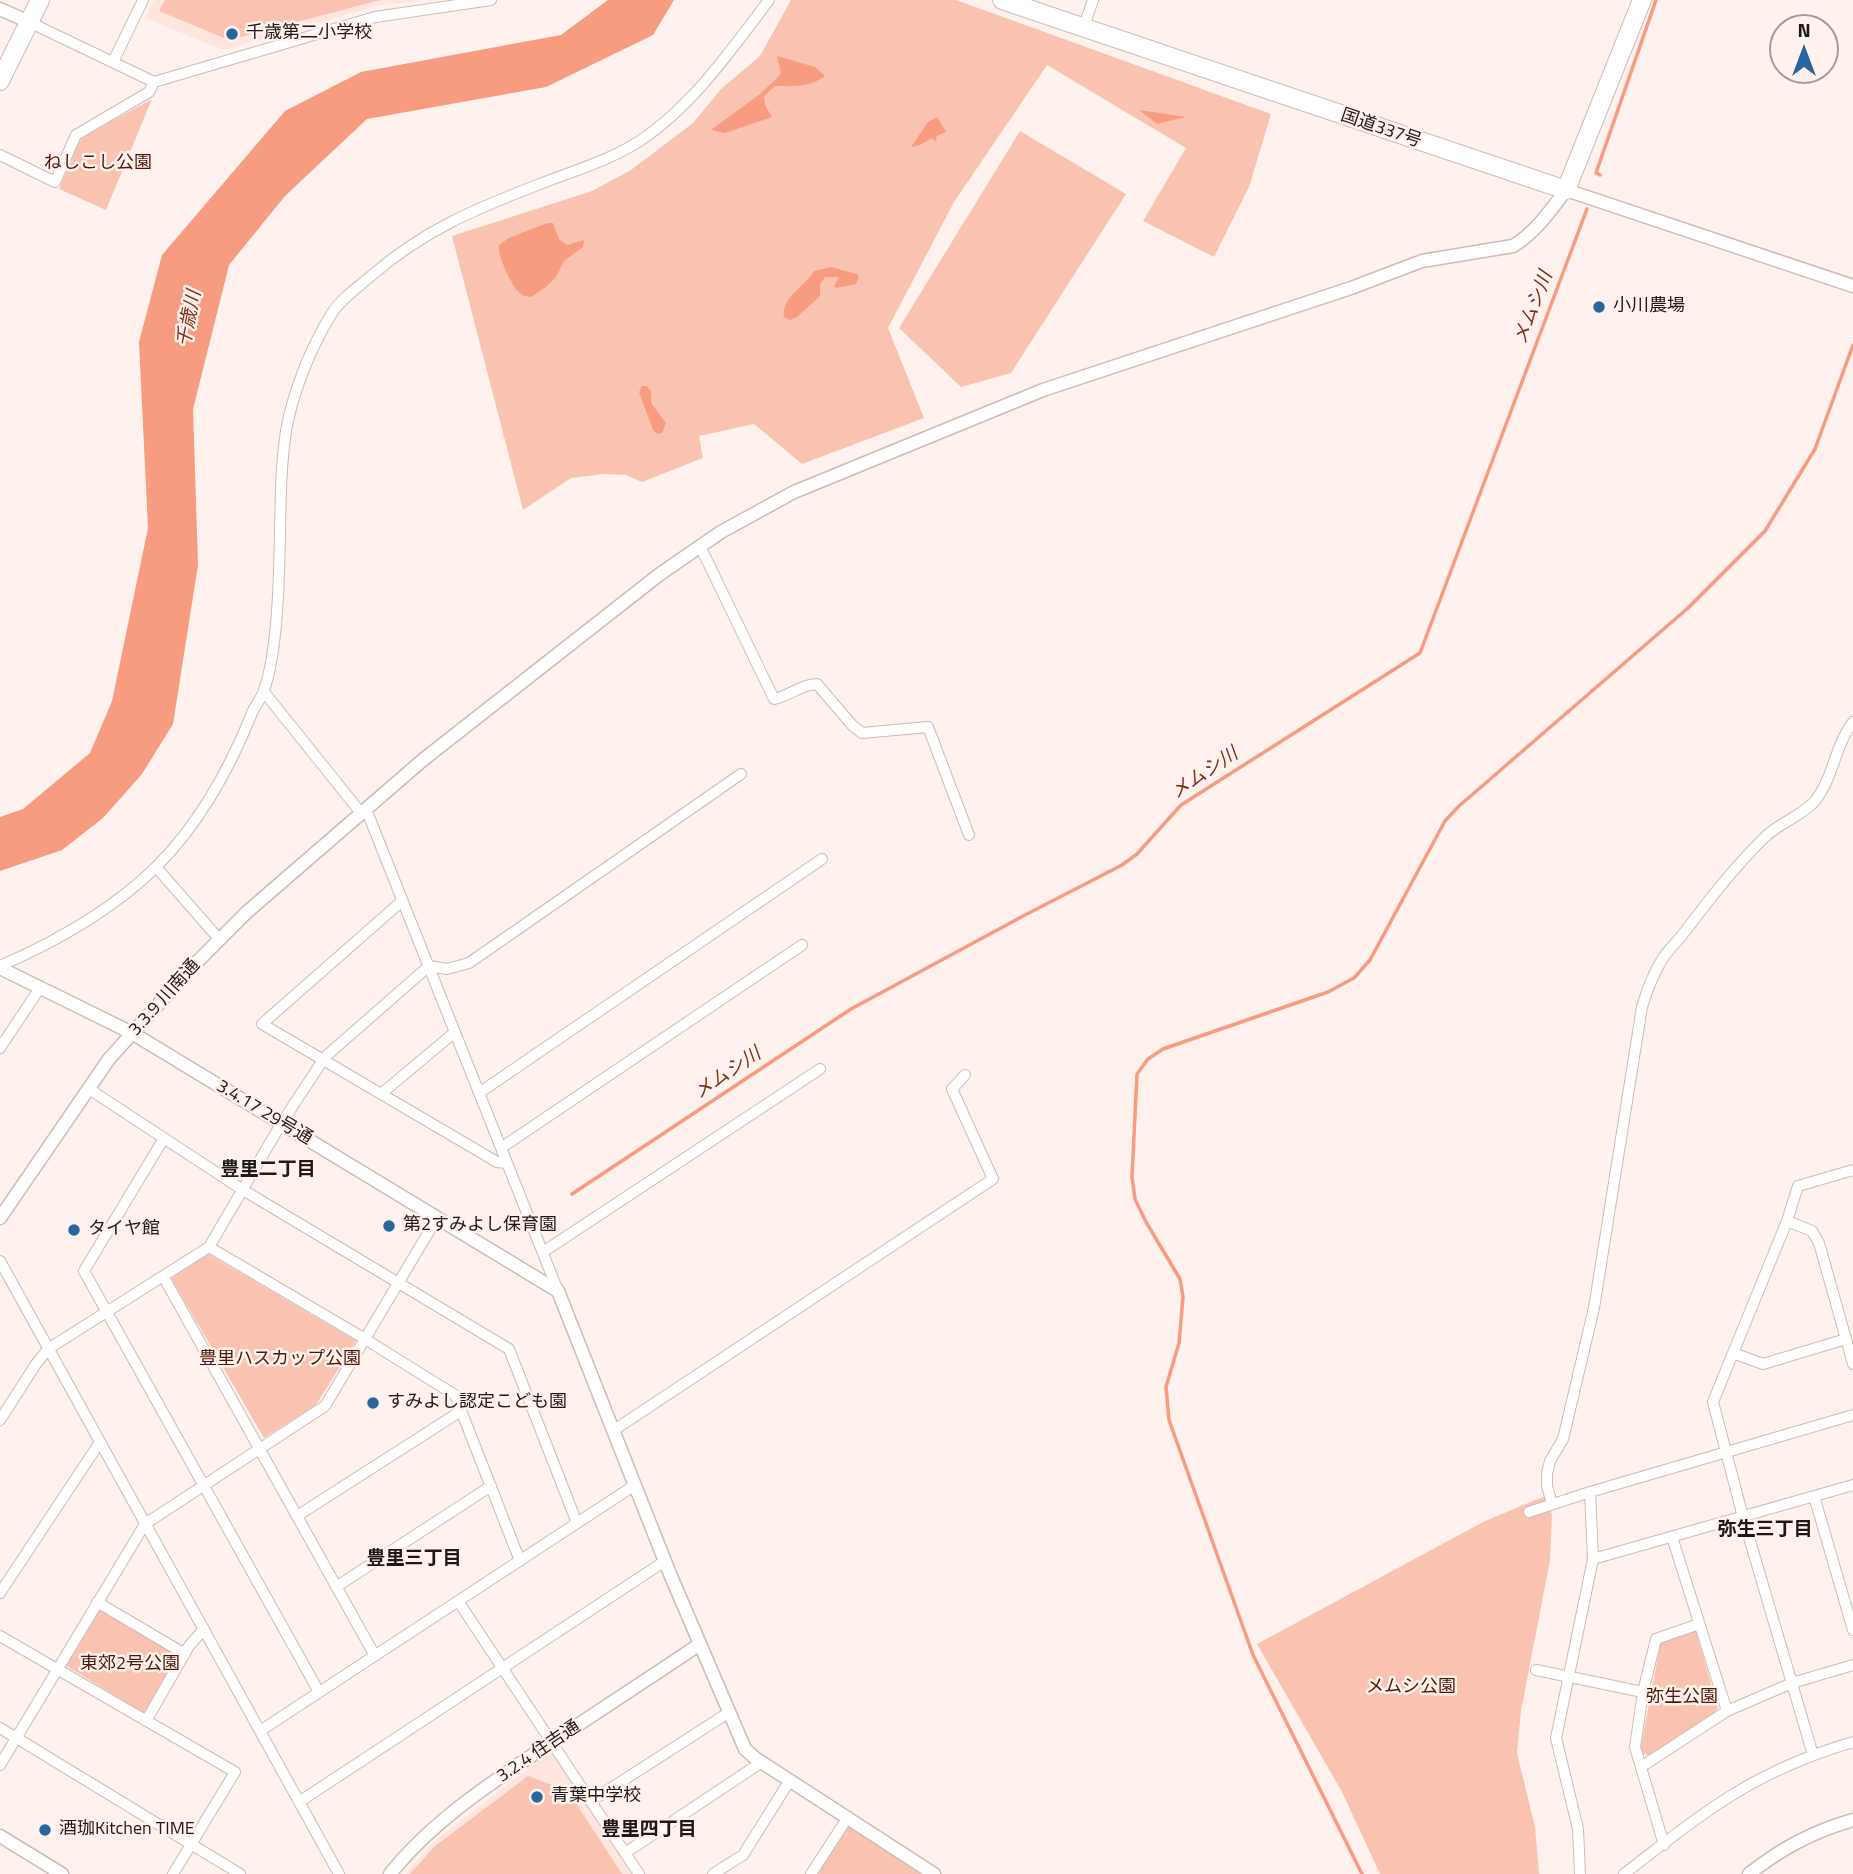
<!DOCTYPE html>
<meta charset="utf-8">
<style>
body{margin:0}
#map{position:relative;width:1853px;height:1874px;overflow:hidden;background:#fff1ed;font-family:"Titillium Web",sans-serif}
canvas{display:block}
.north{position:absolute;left:1769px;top:14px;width:70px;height:70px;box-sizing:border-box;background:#fff1ed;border:2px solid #a59b97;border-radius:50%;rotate:0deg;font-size:19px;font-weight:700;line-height:28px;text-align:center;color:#1e1917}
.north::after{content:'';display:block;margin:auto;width:24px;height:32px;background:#27679d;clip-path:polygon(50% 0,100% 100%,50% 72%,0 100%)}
</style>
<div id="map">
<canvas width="1853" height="1874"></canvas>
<div class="north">N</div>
</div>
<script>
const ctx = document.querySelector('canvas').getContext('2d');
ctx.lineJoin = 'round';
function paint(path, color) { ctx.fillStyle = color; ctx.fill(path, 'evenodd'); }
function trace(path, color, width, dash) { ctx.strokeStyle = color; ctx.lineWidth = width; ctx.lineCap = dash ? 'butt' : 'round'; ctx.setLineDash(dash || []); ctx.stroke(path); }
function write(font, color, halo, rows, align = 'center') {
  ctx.font = font + ' "Titillium Web","Noto Sans JP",sans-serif'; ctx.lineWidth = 5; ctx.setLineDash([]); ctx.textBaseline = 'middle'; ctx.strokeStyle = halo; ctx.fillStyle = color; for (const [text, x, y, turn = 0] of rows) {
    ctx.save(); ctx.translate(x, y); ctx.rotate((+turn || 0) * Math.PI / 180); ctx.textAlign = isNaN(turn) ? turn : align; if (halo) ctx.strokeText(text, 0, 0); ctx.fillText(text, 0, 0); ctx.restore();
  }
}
paint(new Path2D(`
 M154,0H422L377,6L224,50L145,18Z
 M552,1750L632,1874H406L431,1844Z`), '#fee5de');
paint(new Path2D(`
 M165,0H380L229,40L159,11Z
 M791,0H956L1271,114L1249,187L1214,257L1143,221L1186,148L1047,65L954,202L888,328L924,418L802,464L754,424L699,436L703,458L642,482L626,475L604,474L571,478L523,510L452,236L592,191L631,170L693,123L721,89L760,56Z
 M152,99L106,210L59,189L81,138Z
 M1020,131L1126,194L1011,373L961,387L899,328Z
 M208,1254L356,1341L316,1405L264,1438L171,1278Z
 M1545,1496L1552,1515L1550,1560L1521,1711L1517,1753L1535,1827L1539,1874H1380L1342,1792L1257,1644L1485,1521Z
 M97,1608L180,1656L144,1713L63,1664Z
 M1695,1629L1718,1707L1714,1714L1649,1756L1642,1753L1641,1746L1661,1641Z
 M528,1776L568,1791L622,1874H410L434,1847Z
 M848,1825L922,1874H818Z`), '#fac2b1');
paint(new Path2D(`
 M608,0H674L653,35L546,87L367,119L285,196L229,265L193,409L198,565L173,724L142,774L103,818L62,850L0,871V817L23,809L90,753L112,701L148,528L139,342L162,255L285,111L361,72L561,35Z
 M777,56L815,67L825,76C808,88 795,86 775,86L764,96L765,105L772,117L725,133L711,130L760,94L781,74Z
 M1139,110L1186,117L1157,124Z
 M937,117L946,132L936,136L937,140L934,141L932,138L920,145L911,147L928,122Z
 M547,223H553L559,239L567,245L584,240L583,247L564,261L556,277L546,287L531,297C525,296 524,297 520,293C512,287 497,255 499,245L509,238Z
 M831,267L857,274L859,277L856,284L836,288L834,286L839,277H825L820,284V296L797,317L790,320L784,317C781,297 806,286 814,271Z
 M642,386H647L651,391V403L666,423L662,433L657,434L653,430L639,392Z`), '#f79c81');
trace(new Path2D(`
 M1600,175L1596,173L1656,0
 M572,1194L851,1009L1025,915L1122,865L1137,854L1181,805L1420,653L1587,209
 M1362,1874L1253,1655L1169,1420L1166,1387L1179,1343L1183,1297L1180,1279L1146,1222L1135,1199L1132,1177L1137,1074L1148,1059L1163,1049L1328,992L1354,978L1370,960L1445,821L1459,806L1688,608L1765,531L1815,449L1853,345`), '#f79c81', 3.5);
const street = new Path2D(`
 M29,22L154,82L375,17L491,0
 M1083,29L1093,0
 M113,62L143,0
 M0,155L55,182L76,135L149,92L154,82
 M700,546L774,699C789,696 802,684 817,684L852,725L862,733L928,727L969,835
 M264,692L361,813
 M366,809L558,1291
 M156,867L219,939
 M402,901L262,1024L497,1162L507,1163
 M0,966C55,942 115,908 157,866C199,824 230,768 252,713C255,705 262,698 264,690C275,660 278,604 279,571C281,524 279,477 286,431C293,391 311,347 332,313C341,299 358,287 371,276C424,230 475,209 540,184C573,171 608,161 638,142C692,107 731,50 769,0
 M0,1048L40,988
 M89,1089L243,1190L509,1349L577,1523
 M479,1093L822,859
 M381,1094L455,1032
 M164,1138L84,1271L319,1692
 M501,1148L802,945
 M1787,1221L1812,1231L1819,1243L1853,1364
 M209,1247L365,1339L455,1395L520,1561
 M543,1252L820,1069
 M0,1261L339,1874
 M163,1276L375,1656
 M1733,1353L1763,1364L1846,1339
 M0,1420L36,1364L48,1349L209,1247L281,1124L325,1057L429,966L447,969L469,963L741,774
 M614,1430L993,1179L952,1089L965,1075
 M1814,1496L1853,1630
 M1552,1504L1547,1486V1473L1550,1461L1563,1439L1594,1308L1642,1007C1647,990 1653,974 1663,958C1668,950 1677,942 1683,934C1709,900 1735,866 1766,836C1780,823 1801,816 1814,802C1834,778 1834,747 1853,722
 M1529,1512L1590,1492L1853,1415
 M297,1516L461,1411
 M1672,1537L1727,1711
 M1593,1559L1853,1485
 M336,1587L491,1486
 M0,1593L100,1442
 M458,1601L639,1874
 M97,1602L185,1654
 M0,1636L235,1772L173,1874
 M1536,1670L1643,1692
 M146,1721L189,1646L204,1629
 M0,1728L240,1874
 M260,1731L635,1485
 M1813,1755L1743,1517L1713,1402L1787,1221L1798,1186L1853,1170
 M0,1765L145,1524L325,1406L437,1218
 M1641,1767L1727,1711L1792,1683L1853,1665
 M591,1801L728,1713
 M299,1802L665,1561
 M1664,1845L1635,1747L1643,1692L1656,1639L1699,1624
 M625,1853L762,1762
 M713,1874L743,1855L790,1780
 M811,1874L848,1817
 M1580,1874L1578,1829L1556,1738L1593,1559L1590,1492
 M1624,1874C1658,1848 1692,1820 1729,1797C1768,1772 1809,1755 1853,1742`);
const secondary = new Path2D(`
 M0,9L29,22
 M0,968L132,1033L558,1291L670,1574L745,1749L755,1758L934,1874
 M0,1218L109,1059L192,967L247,912L424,759L660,574L721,532L794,492L1043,390L1351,288L1422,261L1513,246C1535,233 1550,211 1566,190L1853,286
 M0,1836L62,1874
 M390,1874C433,1820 495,1780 552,1742C602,1709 651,1677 700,1644
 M1749,1874C1782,1848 1812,1832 1853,1820`);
const highway = new Path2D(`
 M1002,0L1566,190L1642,0
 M0,81L40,0`);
trace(street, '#cbbcb7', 12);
trace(secondary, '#cbbcb7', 15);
trace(highway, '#cbbcb7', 20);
trace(street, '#fff', 10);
trace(secondary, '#fff', 12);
trace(highway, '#fff', 18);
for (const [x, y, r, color] of [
 [232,34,7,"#27679d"],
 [1599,307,7,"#27679d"],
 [389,1226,7,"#27679d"],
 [74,1230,7,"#27679d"],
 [373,1403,7,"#27679d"],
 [537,1797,7,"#27679d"],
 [45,1830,7,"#27679d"]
]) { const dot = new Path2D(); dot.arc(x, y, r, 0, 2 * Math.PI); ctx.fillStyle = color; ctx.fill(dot); trace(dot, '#fff1ed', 2.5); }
write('18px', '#1e1917', '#fff1ed', [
 ["千歳第二小学校",246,34],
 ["小川農場",1613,307],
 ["第2すみよし保育園",403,1226],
 ["タイヤ館",88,1230],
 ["すみよし認定こども園",387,1403],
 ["青葉中学校",551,1797],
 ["酒珈Kitchen TIME",59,1830]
], 'left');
write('18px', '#1e1917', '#fff1ed', [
 ["国道337号",1381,129,19],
 ["3.3.9 川南通",165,998,-48],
 ["3.4.17 29号通",264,1113,31],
 ["3.2.4 住吉通",539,1752,-34]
]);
write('18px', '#4f1807', '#fff1ed', [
 ["ねしこし公園",98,164],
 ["豊里ハスカップ公園",280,1360],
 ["東郊2号公園",130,1665],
 ["メムシ公園",1411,1688],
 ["弥生公園",1682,1698]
]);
write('italic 19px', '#7e2f16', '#fff1ed', [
 ["メムシ川",1534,308,-69],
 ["千歳川",190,319,-79],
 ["メムシ川",1205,774,-34],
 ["メムシ川",728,1074,-34]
]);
write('bold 19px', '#1e1917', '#fff1ed', [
 ["豊里二丁目",268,1170],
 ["弥生三丁目",1765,1530],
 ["豊里三丁目",414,1559],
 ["豊里四丁目",649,1830]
]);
</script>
